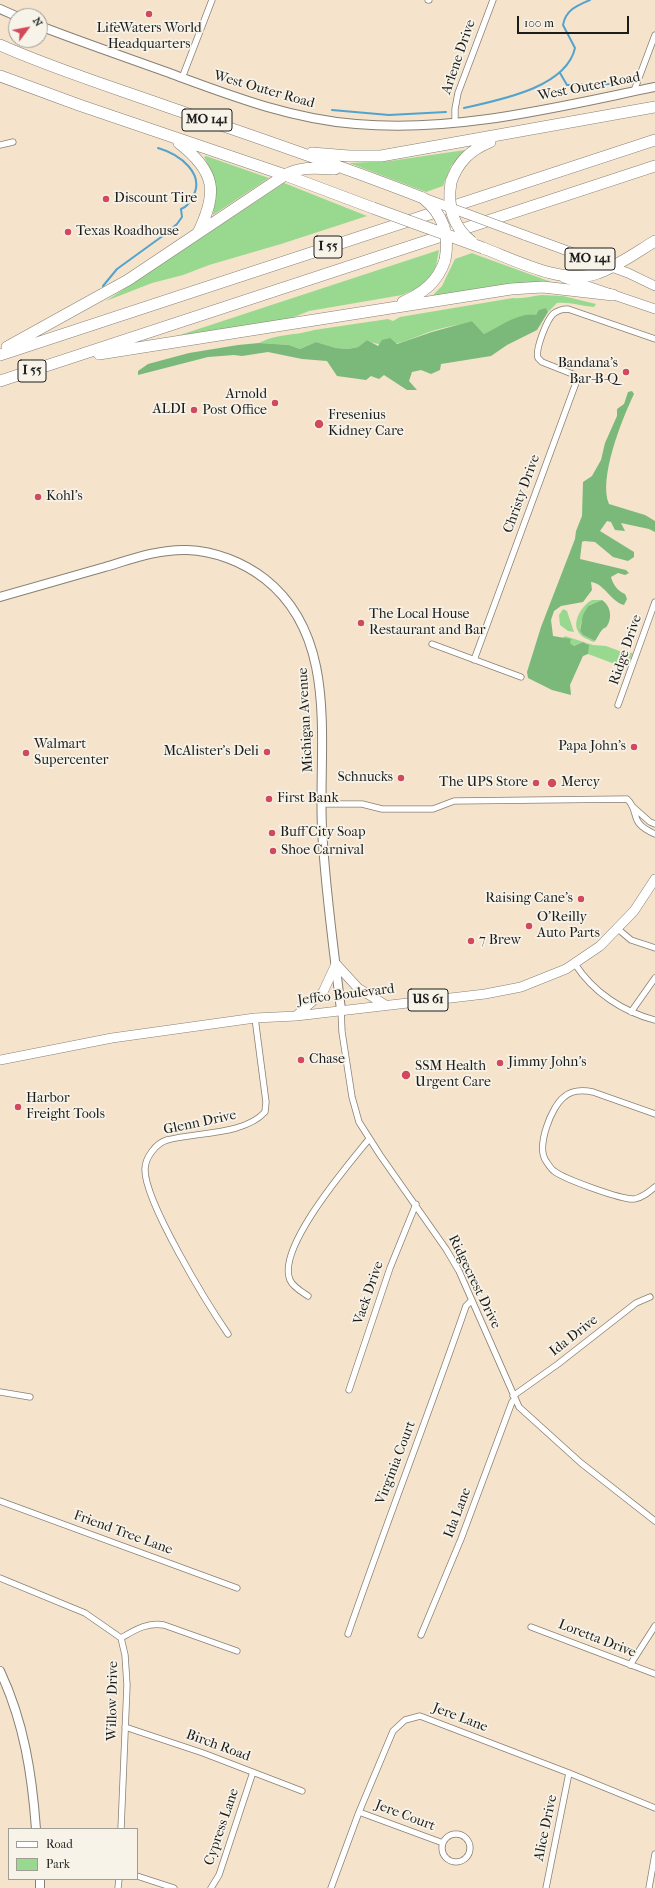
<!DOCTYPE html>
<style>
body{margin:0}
#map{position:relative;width:655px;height:1888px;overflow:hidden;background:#f5e3cc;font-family:"IM FELL French Canon",serif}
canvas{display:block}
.legend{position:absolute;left:8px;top:1828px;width:130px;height:52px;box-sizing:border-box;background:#f7f3e8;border:1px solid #9f9d96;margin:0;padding:5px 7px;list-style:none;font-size:12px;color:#1c1c1c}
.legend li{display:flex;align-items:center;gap:8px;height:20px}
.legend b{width:20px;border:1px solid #9f9d96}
.north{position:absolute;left:8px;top:8px;width:40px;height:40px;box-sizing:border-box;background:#f7f3e8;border:1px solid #9f9d96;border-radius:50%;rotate:58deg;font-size:11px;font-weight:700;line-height:16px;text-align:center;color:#1c1c1c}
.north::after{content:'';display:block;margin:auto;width:14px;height:18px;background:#d1495b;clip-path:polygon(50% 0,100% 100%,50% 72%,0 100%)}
.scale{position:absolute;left:517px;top:16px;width:112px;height:18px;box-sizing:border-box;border:2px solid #1c1c1c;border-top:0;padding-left:5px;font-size:12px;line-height:14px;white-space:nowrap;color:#1c1c1c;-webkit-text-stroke:3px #f7f3e8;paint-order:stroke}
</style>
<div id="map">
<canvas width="655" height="1888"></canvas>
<ul class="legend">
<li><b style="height:5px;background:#fff"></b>Road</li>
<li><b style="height:11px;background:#99d98f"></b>Park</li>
</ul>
<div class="north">N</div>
<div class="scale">100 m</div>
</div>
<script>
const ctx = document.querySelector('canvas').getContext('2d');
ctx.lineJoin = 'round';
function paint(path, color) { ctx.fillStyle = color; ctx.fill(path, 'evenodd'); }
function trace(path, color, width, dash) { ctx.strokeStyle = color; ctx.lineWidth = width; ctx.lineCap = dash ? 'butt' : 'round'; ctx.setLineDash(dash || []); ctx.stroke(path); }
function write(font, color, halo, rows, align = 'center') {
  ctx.font = font + ' "IM FELL French Canon",serif'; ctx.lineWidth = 3.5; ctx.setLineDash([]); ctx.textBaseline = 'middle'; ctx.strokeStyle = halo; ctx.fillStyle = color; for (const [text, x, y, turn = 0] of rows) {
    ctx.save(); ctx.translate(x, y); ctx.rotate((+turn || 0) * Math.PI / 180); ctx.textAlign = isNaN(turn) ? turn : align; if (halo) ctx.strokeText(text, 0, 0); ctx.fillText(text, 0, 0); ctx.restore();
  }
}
paint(new Path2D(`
 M465,150L451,166L443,186L426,192L349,163L390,161Z
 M206,156L266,177L269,178L213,215C217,190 217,180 204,157Z
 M284,183L367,216L281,244L209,265L183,275L152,283L106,301Z
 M439,250L436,266L430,278L418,288L402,295L309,311L289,319L177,336Z
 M472,253L477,255L554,283L430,298L442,286L455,259Z
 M542,295L563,296L596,304L594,307C581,306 570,302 557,303L548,312L546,308L536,315C518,312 500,328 484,334L472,321C459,325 445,327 432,331C411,338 388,352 367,340L358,347L348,349L336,348L316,342L300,349L289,345L259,343C279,333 295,336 314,330L388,319L393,321L400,317L513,298C523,299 532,296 542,295Z
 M592,600H602L588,606L581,623L580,631L583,635L595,641L593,642C588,639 580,637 578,631C572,621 583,604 592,600Z
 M563,609L567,611L574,632L568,631L560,625L559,615Z
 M565,636L593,645L606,646L622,652L633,653L628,664L623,667C611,663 600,658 588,654V644L583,642L574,646L563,638Z`), '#99d98f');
paint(new Path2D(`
 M546,308L548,312L537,330L507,345L491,356L441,364L440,370L431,374L421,370L412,372L409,381L417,390H407L384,375L379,379L371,376L366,380L337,376L327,361L302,359L268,352L242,356L234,355L208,357L138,375V371L148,364L189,353L238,345L259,343L289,345L300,349L316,342L336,348L348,349L358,347L367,340L378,346L382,340L390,338L397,344L432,332L472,321L484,334C500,327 518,312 536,315L539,310Z
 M632,391L634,394C622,419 598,479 609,504L645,515L655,521V532L649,529L621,523L625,531L615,530L611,522L607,521L600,531L634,552V557L628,561L613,557L595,542L584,541L582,542L580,559L626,570L629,573L625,575L618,573L611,577C613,585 618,591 625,594L627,599L624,605C611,602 604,583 591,582L592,590L583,602L561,606L554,611L551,620L553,636L571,639L570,643L574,646L583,642L589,645L588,654L583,656L570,685L571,695L552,690L528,678L527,672L541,627L575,539L576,531L582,516L583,482L592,476L601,460L605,443L617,416V409L624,404L628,392Z
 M602,600C610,605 613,617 607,626C606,628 603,628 602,630C599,633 598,637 595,641L583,635L580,631L583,615L588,606Z`), '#7ab97a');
trace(new Path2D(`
 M560,73L567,85L609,84L628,81
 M464,108C499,100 566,88 575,48L563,25C566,10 576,6 590,0
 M332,110L389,115L446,112
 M103,286L117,269L164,235L177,224L182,217L181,209C187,207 189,203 192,198C207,174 179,154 158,148`), '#52a3cd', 2);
const street = new Path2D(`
 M428,0H429
 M182,78L212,0
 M634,91L655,35
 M455,123V109L458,93L493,0
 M0,145L13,142
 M432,644L521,677
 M474,660L577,380L575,375L542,362L538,358C535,349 547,320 553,314C558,310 562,309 568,309L655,339
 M618,705L655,602
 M321,804H362L382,809H433L454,801L627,799C641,812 627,822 655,834
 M632,806L650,822L655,824
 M618,929L631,940L655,948
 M575,964C593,992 623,1012 655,1020
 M341,1010L342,1032L352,1097L359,1122L380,1155L446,1249L459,1271L519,1407L581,1463L655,1521
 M631,1012L655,978
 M655,1114L593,1092C583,1090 572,1090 564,1097C551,1107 536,1147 546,1161C548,1164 551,1169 554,1171C564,1179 622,1200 634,1199C642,1198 649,1192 655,1187
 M308,1296C302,1292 293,1287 290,1280C276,1248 349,1164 369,1139
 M228,1334C208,1305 144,1201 145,1169C145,1158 156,1143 167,1140C197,1132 244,1135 265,1112L266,1102L255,1018
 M349,1390L390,1268L416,1204
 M0,1392L30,1397
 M513,1396L558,1364L636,1303L650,1297
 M0,1501L237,1588
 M0,1578L85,1613L121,1638L125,1655L127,1685L121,1829
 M531,1627L655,1674
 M348,1634C386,1524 428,1416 466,1306L471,1301
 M421,1635L461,1539L512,1402L515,1399
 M121,1638C135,1630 147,1622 164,1625L237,1651
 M630,1665L655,1626
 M125,1727L203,1753L302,1791
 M359,1812L443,1843
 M442 1848a14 14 0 1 1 28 0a14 14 0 1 1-28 0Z
 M137,1876L174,1888
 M118,1888L119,1879
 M211,1888L219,1875L253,1772
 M331,1888L359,1812L393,1731L405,1720L420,1716L569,1773L655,1808
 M546,1888L569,1773
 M649,1888L655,1854`);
const secondary = new Path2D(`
 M0,9L16,16
 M40,26C84,43 128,58 172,74C232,96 291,119 356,124C456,133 557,107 655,87
 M0,597C35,587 70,577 105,567C132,559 159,549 187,550C215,551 243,562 265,579C340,638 318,744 322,828C325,889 334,950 341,1010
 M0,1671C24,1722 32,1774 36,1829
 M40,1879V1888`);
const primary = new Path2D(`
 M524,235L628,273L655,286
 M564,278L655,309
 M297,1015L323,992L336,964L358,988L384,1004
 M0,1060L112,1038L255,1018L296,1016L485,994L521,987L566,969L600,946L634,911L655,879`);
const highway = new Path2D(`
 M0,45C54,69 112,87 168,107C253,136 339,165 423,198
 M0,76L79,105L285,175L373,208
 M179,143C216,172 218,192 198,233
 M312,153L349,156H381L655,107
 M451,182C458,162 470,150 490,142
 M483,248C515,260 564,286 598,273C618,266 637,252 655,241
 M403,302C423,293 438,282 445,260
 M7,347L128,280L285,175C301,166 317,168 335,169
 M99,354L511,289L543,287L613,295
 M0,355L655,140
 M0,381L655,166`);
trace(street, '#888074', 7);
trace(secondary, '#888074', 10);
trace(primary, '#888074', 10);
trace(highway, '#888074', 12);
trace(street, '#fff', 5.5);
trace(secondary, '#fff', 8);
trace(primary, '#fff', 9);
trace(highway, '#fff', 11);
const primaryBridge = new Path2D(`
 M424,198L524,235`);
const highwayBridge = new Path2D(`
 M451,182C447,206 453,227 472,242
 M423,198C443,214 450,235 445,260
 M373,208L483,248`);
trace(primaryBridge, '#888074', 10, []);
trace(highwayBridge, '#888074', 12, []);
trace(primaryBridge, '#fff', 9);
trace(highwayBridge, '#fff', 11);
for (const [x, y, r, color] of [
 [149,14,4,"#d1495b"],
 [106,199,4,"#d1495b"],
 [68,232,4,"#d1495b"],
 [626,372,4,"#d1495b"],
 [275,403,4,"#d1495b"],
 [194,410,4,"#d1495b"],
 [319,424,5,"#d1495b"],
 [38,497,4,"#d1495b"],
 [361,623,4,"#d1495b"],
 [634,747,4,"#d1495b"],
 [267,752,4,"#d1495b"],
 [26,753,4,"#d1495b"],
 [401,778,4,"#d1495b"],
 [536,783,4,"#d1495b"],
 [552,783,5,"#d1495b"],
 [269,799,4,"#d1495b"],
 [272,833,4,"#d1495b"],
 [273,851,4,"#d1495b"],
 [581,899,4,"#d1495b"],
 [529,926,4,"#d1495b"],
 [471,941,4,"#d1495b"],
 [301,1060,4,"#d1495b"],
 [500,1063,4,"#d1495b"],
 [406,1075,5,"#d1495b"],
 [18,1107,4,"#d1495b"]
]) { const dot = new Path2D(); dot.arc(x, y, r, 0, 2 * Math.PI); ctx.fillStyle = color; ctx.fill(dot); trace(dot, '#f7f3e8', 1.5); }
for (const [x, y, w] of [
 [207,120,50],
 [328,247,28],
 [590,259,50],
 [32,371,28],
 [428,1000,40]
]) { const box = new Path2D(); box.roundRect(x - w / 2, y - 11, w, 22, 3); ctx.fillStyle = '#f7f3e8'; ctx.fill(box); trace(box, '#1c1c1c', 1); }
write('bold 13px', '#1c1c1c', null, [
 ["MO 141",207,120],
 ["I 55",328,247],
 ["MO 141",590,259],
 ["I 55",32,371],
 ["US 61",428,1000]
]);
write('14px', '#1c1c1c', '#f7f3e8', [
 ["LifeWaters World",149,29,"center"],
 ["Headquarters",149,45,"center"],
 ["Discount Tire",114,199],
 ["Texas Roadhouse",76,232],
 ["Bandana's",618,364,"right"],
 ["Bar-B-Q",618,380,"right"],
 ["Arnold",267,395,"right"],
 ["Post Office",267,411,"right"],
 ["ALDI",186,410,"right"],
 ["Fresenius",328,416],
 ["Kidney Care",328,432],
 ["Kohl's",46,497],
 ["The Local House",369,615],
 ["Restaurant and Bar",369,631],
 ["Walmart",34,745],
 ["Supercenter",34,761],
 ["Papa John's",626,747,"right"],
 ["McAlister's Deli",259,752,"right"],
 ["Schnucks",393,778,"right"],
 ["The UPS Store",528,783,"right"],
 ["Mercy",561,783],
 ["First Bank",277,799],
 ["Buff City Soap",280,833],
 ["Shoe Carnival",281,851],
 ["Raising Cane's",573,899,"right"],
 ["O'Reilly",537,918],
 ["Auto Parts",537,934],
 ["7 Brew",479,941],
 ["Chase",309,1060],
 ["Jimmy John's",508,1063],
 ["SSM Health",415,1067],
 ["Urgent Care",415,1083],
 ["Harbor",26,1099],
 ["Freight Tools",26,1115]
], 'left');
write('14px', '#1c1c1c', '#f7f3e8', [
 ["Arlene Drive",459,57,-71],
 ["West Outer Road",589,87,-11],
 ["West Outer Road",264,90,16],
 ["Christy Drive",522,494,-70],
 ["Ridge Drive",626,650,-71],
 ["Michigan Avenue",306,720,-93],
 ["Jeffco Boulevard",346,995,-7],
 ["Glenn Drive",200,1123,-12],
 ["Ridgecrest Drive",474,1282,64],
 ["Vaek Drive",369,1293,-71],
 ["Ida Drive",574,1336,-38],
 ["Virginia Court",396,1463,-69],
 ["Ida Lane",458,1513,-69],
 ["Friend Tree Lane",123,1533,20],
 ["Loretta Drive",597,1639,21],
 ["Willow Drive",113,1701,-89],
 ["Jere Lane",460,1718,21],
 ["Birch Road",218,1746,20],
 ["Jere Court",405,1816,21],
 ["Cypress Lane",222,1827,-71],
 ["Alice Drive",546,1828,-78]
]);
</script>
